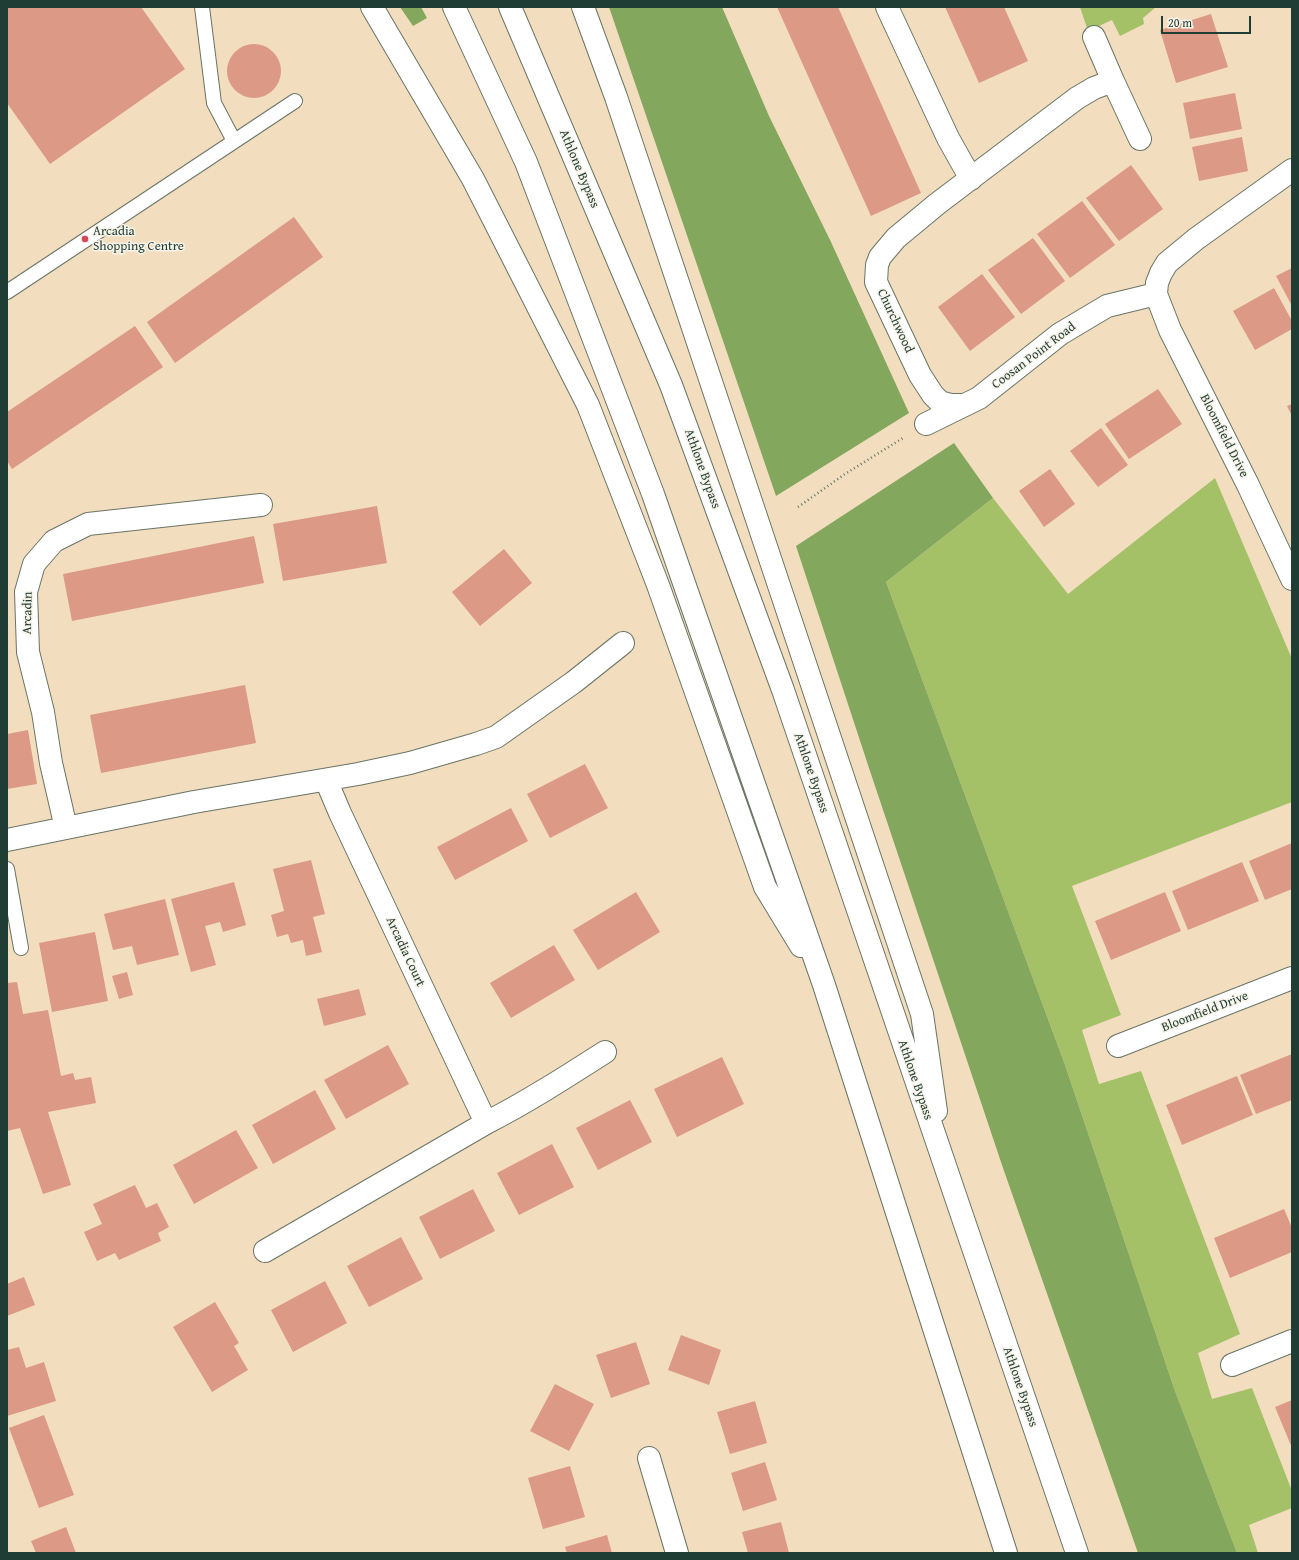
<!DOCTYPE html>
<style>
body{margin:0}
#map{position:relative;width:1299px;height:1560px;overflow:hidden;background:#f2ddbf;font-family:"Gentium Book Plus",serif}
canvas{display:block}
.frame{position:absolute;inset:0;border:8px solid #1f3d34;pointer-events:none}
.scale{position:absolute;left:1161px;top:16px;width:90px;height:18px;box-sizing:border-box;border:2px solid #1f3d34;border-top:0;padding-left:5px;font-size:12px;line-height:14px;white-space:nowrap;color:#1f3d34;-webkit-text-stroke:3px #f7f3e8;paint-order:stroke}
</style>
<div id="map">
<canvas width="1299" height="1560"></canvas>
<div class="frame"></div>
<div class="scale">20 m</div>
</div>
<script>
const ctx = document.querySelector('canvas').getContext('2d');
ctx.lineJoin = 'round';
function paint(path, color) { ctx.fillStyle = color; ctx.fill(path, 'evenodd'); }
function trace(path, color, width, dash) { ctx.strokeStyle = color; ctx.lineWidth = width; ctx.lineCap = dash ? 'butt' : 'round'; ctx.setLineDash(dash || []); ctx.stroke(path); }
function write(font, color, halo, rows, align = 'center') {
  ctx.font = font + ' "Gentium Book Plus",serif'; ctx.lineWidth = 3; ctx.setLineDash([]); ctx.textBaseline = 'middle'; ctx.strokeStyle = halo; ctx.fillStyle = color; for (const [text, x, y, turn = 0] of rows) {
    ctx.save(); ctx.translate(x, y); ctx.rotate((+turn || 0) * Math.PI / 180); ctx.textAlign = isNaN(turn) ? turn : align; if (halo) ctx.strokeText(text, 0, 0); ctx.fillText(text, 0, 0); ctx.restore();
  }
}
paint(new Path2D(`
 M1080,7H1156L1143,18L1144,24L1120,36L1112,20L1088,31Z
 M1215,478L1292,659V802L1072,886L1121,1015L1082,1030L1099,1084L1141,1071L1240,1334L1198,1353L1212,1399L1252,1388L1292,1491V1508L1249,1525L1258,1553H1237L1175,1391L1065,1065L886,582L993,498L1068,594Z`), '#a4c168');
paint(new Path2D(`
 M400,7H421L427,18L413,26Z
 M609,7H722L769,116L831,242L909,413L776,496Z
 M954,443L993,498L886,582L1065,1065L1175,1391L1237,1553H1138L1003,1168L869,768L796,546Z`), '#83a75c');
paint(new Path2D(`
 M9,7H141L185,69L50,164L7,103V8Z
 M777,7H838L921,193L871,216Z
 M945,7H1004L1028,61L979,83Z
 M1211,14L1228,67L1176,83L1160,30Z
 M227 71a27 27 0 1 1 54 0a27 27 0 1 1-54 0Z
 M1235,93L1242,129L1190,139L1183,103Z
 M1242,137L1248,171L1199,181L1192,147Z
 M1131,165L1163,209L1119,241L1086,198Z
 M1082,201L1115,245L1070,278L1037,234Z
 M294,217L323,257L175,363L147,322Z
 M1033,238L1065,281L1021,314L988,270Z
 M1292,268V306L1276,276Z
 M982,274L1015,317L970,351L938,307Z
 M1274,288L1292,321V329L1255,350L1233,311Z
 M135,326L163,367L12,469L7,461V412Z
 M1158,389L1182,424L1129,459L1105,424Z
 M1292,404V416L1287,406Z
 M1101,428L1128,465L1098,487L1070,451Z
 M1050,469L1075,504L1044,527L1019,491Z
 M377,506L387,563L283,581L273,524Z
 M254,536L264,583L72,621L63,574Z
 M504,549L532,583L480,626L452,592Z
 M245,685L256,743L101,773L90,715Z
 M28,730L37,784L7,789V734Z
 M585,764L608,808L550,838L527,794Z
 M511,808L528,841L455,880L437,847Z
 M1292,843V889L1265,900L1249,861Z
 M311,860L325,914L313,917L322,952L306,956L303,940L291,943L288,934L277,937L271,915L284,911L273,869Z
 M1242,862L1259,901L1188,930L1172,891Z
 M234,882L246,925L223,932L220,922L205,926L216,965L191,972L171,899Z
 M636,892L660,932L598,970L573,930Z
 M1165,892L1181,931L1111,960L1095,921Z
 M165,899L179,955L137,965L132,946L113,950L104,914Z
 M95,932L108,1001L52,1012L39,943Z
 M554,945L575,980L511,1018L490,983Z
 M127,972L133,995L119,999L112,976Z
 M17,982L23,1014L48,1010L61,1076L73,1073L75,1080L91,1077L96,1103L48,1112L71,1185L43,1194L20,1128L7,1131V983Z
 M359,989L366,1015L324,1026L317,999Z
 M388,1045L409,1084L346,1119L324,1080Z
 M1292,1054V1100L1256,1114L1240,1075Z
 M722,1057L744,1104L677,1137L654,1089Z
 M1237,1076L1253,1115L1182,1145L1166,1105Z
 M315,1090L336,1129L273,1164L252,1125Z
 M630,1100L652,1142L598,1170L576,1128Z
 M236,1130L258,1168L194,1204L173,1165Z
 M552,1144L574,1187L519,1215L497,1173Z
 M135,1185L146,1208L157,1203L169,1227L158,1233L161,1241L119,1260L115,1253L97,1261L84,1232L102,1224L93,1204Z
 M473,1189L495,1231L440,1259L419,1217Z
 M1284,1209L1292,1228V1252L1230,1278L1214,1238Z
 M401,1237L423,1279L369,1307L347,1266Z
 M24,1277L35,1305L7,1316V1284Z
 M325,1281L347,1323L293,1352L271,1310Z
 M215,1302L239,1343L234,1346L248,1370L212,1392L173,1327Z
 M681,1335L721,1350L709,1385L668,1370Z
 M636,1342L650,1384L611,1398L596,1355Z
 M19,1347L26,1368L44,1362L56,1401L7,1416V1350Z
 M555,1384L594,1404L569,1451L530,1431Z
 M1292,1400V1448L1275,1407Z
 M755,1401L767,1443L730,1454L717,1412Z
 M44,1415L74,1495L39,1508L9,1428Z
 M765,1462L777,1500L743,1511L731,1473Z
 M570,1466L585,1517L543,1529L528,1478Z
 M781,1522L789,1553H748L742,1532Z
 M66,1527L76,1553H36L31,1541Z
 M607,1535L612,1553H567L565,1547Z`), '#dc9985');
const service = new Path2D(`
 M202,7L214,103L234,141
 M7,292L295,101
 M7,869L21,948`);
const minor = new Path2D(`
 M887,7L948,138L971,179
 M1094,37L1113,81
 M1156,294L1170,330L1248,485L1292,579
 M964,405H951L940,402L933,395L920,375L876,282L877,265L880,257L896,238L937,204L1077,98L1094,88L1113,81L1140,139
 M926,424L979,398L1060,334L1107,306L1156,294L1157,283L1161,273L1167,263L1196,239L1292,170
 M326,780L340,813L486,1123
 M66,828L51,763L43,712L28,652L26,592L34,564L54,541L88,524L261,505
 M7,840L194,802L358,774L410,763L476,744L496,737L574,682L623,643
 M1118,1046L1292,978
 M265,1251L486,1123C527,1102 566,1077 605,1052
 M1232,1365L1292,1341
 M649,1458L677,1553`);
const trunk = new Path2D(`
 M372,7L473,179L588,405L658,585L765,887L801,946
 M454,7L526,162L653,494L824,985L1006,1553
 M510,7L671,385L783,690L1077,1553
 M583,7L616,97L922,1014L936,1111`);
trace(service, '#697565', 16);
trace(minor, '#697565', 24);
trace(trunk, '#697565', 24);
trace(new Path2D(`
 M798,507L845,474L903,438`), '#697565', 2.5, [1, 3]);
trace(service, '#fff', 14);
trace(minor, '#fff', 22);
trace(trunk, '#fff', 22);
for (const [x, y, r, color] of [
 [85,239,4,"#d1495b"]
]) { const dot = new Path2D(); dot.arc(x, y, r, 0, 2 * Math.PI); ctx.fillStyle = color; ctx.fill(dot); trace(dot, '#f7f3e8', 1.5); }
write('13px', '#1f3d34', '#f7f3e8', [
 ["Athlone Bypass",579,169,67],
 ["Churchwood",895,321,65],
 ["Coosan Point Road",1034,356,-37],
 ["Bloomfield Drive",1224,436,63],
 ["Athlone Bypass",702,469,70],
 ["Arcadin",28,613,-89],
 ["Athlone Bypass",811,773,71],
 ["Arcadia Court",405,952,65],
 ["Bloomfield Drive",1205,1012,-21],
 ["Athlone Bypass",915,1080,71],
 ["Athlone Bypass",1020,1387,71]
]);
write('13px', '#1f3d34', '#f7f3e8', [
 ["Arcadia",93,232],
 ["Shopping Centre",93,247]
], 'left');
</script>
